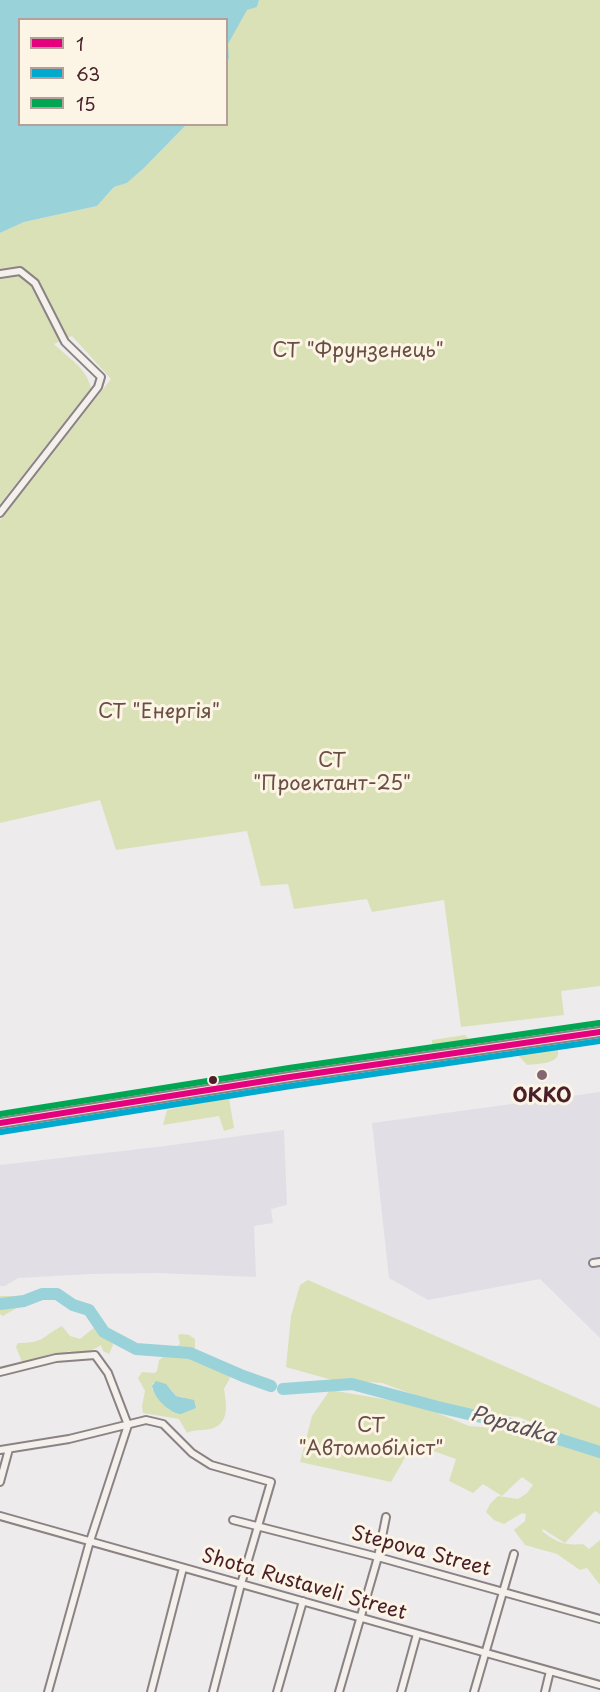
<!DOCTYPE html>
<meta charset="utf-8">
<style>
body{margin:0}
#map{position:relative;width:600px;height:1692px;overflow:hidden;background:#edebec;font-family:"Playpen Sans",sans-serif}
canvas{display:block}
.legend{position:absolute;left:18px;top:18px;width:210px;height:108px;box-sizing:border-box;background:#fcf5e5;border:2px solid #b59f9b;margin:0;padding:8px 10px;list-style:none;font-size:18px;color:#4a1f2b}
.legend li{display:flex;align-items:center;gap:12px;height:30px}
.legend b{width:30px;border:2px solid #b59f9b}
</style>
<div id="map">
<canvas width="600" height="1692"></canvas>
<ul class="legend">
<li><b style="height:8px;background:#e5007d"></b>1</li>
<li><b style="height:8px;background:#00a9ce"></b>63</li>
<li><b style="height:8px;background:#00a651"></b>15</li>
</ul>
</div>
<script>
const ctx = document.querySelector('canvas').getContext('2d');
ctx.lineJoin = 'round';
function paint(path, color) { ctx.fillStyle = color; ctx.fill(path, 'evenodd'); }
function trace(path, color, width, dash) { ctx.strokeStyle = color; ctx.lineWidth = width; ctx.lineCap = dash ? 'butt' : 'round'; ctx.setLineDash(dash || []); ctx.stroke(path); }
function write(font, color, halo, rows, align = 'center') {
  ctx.font = font + ' "Playpen Sans",sans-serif'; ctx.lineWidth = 6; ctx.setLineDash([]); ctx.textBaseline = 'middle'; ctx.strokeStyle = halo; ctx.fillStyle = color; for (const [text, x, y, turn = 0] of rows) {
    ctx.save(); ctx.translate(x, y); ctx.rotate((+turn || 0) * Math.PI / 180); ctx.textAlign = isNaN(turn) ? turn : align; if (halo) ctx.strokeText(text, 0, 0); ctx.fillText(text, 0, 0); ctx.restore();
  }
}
paint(new Path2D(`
 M600,1092V1338L540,1279L428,1300L389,1278L372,1123Z
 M284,1130L287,1205L271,1209L273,1223L254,1226L256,1277L156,1273L91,1274L18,1278L5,1286H0V1165L157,1147Z`), '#e2dee6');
paint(new Path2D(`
 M259,0H600V986L561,991L564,1015L461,1027L444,900L372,912L367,899L294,909L288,884L261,886L247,831L116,850L100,800L0,823V520L111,379L72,336L54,344C68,358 86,367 91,388L0,504V233L24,222L97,206L114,187L127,183L144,168L186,125L226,124V63L229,58L227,44L247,9L257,7Z
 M465,1035L471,1041L469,1045L438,1050L432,1044V1040Z
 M551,1045C555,1047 558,1047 558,1052C560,1064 535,1064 527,1065L517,1054L519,1050Z
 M229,1098L234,1128L224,1131L219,1116L163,1125L167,1110L185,1106L191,1102Z
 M308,1280L600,1408V1447L576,1441L519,1417L474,1413L444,1406L382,1383L332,1380L286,1367L291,1316L300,1285Z
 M34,1291H43V1296L33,1304L22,1305L3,1316L0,1314V1296H24Z
 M100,1323L107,1331L113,1345L109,1354L103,1351L101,1345C92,1351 88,1350 79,1354L69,1351C61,1356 55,1352 48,1355C36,1360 37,1362 22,1362L16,1347L18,1343C45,1343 41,1337 62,1326L70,1336L80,1339Z
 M182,1334L189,1335L195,1339V1355L199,1361L217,1363L228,1367L230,1378L224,1389C226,1403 231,1424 210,1429C202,1431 194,1429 187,1433L179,1419L143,1413L142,1406L145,1391L138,1378L142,1372L154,1373L157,1371L159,1360L180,1344L178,1335ZM153,1383L169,1387L176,1396L184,1397L170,1411L152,1389Z
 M330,1390L418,1405L469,1426L511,1429L560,1442L600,1456V1514L595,1511L565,1543L543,1529L542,1531C555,1542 566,1546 583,1544L589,1549L600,1540V1585L587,1568L580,1570L557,1554L525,1545L514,1530L525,1521L526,1514L522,1513L504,1524L494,1520L486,1512L490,1504L498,1496L518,1499L527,1493L533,1485L522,1477L502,1496L483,1484L473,1493L449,1481L456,1459L413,1444L391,1482L300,1462L312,1416Z`), '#dbe1b7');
paint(new Path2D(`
 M0,0H259L257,7L247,10L228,44L229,58L227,63L226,20H20V124L186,125L144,168L127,183L114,187L97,206L24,222L0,233Z
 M156,1381L166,1384L176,1396L194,1400L196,1408L181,1414C168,1413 154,1397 152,1386Z`), '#9ad2d9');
trace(new Path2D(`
 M0,1304L24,1301L42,1294H57L73,1305L89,1310L104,1332L136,1349L190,1353L243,1376L271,1386
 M283,1389L352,1384L438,1407L511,1424L600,1452`), '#9ad2d9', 12);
const minor = new Path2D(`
 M0,274L20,271L35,283L65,342L101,377L98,387L0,513
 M593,1263L600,1262
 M0,1372L56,1358L95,1355L108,1373L128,1425
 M0,1450L69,1439L146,1420L163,1424L192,1453L211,1465L271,1482L241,1584L213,1692
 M0,1482L9,1449
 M0,1516L600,1685
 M233,1520L378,1557L600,1619
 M48,1692L90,1541L128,1425
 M151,1692L183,1568
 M277,1692L303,1601
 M339,1692L378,1557L386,1517
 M401,1692L417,1634
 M474,1692L514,1554
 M545,1692L550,1671`);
const major = new Path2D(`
 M0,1123L290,1077L600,1032`);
trace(minor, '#8c8285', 10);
trace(major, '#8c8285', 12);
trace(minor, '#f4f1ec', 6);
trace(major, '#e9e3d5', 8);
trace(new Path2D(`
 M0,1123L290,1077L600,1032`), '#e5007d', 6);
trace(new Path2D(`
 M1,1132L291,1086L600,1041`), '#00a9ce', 6);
trace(new Path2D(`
 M0,1114L289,1068L599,1023`), '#00a651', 6);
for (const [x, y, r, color] of [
 [542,1075,6,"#83666f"],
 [213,1080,5,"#4a1f2b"]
]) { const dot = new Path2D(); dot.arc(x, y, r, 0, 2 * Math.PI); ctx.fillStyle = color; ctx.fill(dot); trace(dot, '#fcf5e5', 2); }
write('20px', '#6a4d43', '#fcf5e5', [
 ["СТ \"Фрунзенець\"",358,351],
 ["СТ \"Енергія\"",159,712],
 ["СТ",332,761],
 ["\"Проектант-25\"",332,784],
 ["СТ",371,1426],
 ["\"Автомобіліст\"",371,1449]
]);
write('bold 20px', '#4a1f2b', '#fcf5e5', [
 ["ОККО",542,1096]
]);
write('20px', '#4a1f2b', '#fcf5e5', [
 ["Stepova Street",421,1552,15],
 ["Shota Rustaveli Street",304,1585,16]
]);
write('italic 21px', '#58515d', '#fcf5e5', [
 ["Popadka",513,1426,16]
]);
</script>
